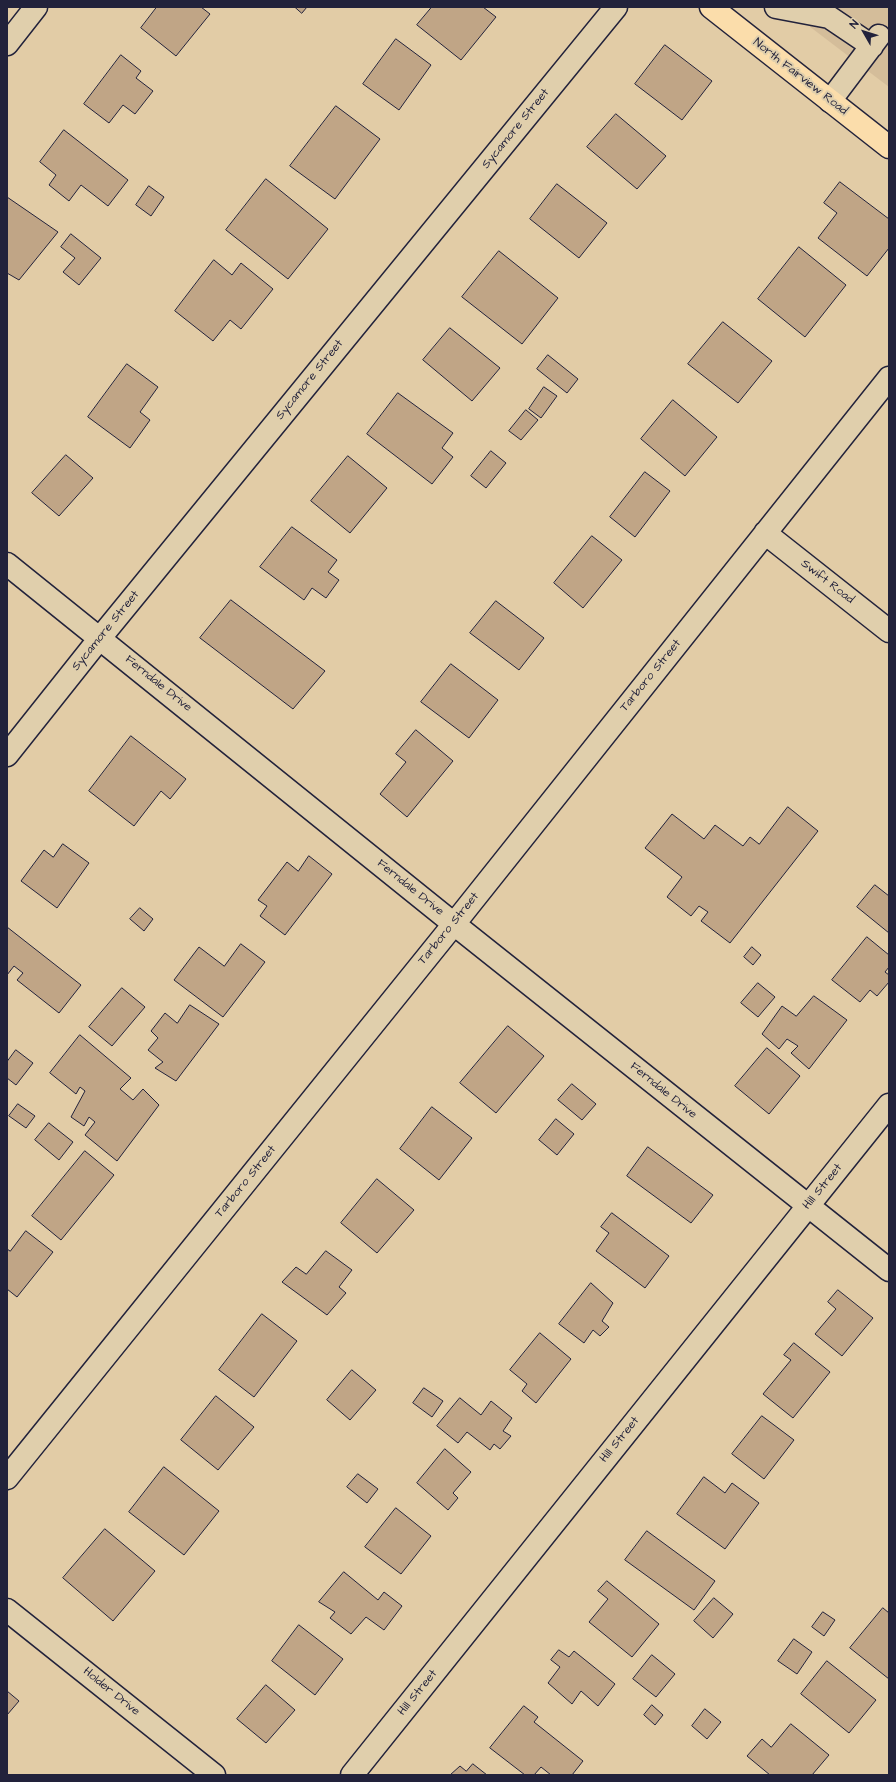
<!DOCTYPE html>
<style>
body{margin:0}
#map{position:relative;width:896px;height:1782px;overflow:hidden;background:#e2cca6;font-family:"Architects Daughter",sans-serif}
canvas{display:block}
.frame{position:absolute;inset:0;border:8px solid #22223b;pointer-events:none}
.north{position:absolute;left:844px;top:12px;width:40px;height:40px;-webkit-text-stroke:3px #e0cfac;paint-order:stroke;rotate:309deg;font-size:11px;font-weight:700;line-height:16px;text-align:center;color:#22223b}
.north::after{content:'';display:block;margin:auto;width:14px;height:18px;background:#22223b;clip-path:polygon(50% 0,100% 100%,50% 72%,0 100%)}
</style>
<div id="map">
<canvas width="896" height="1782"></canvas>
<div class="frame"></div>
<div class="north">N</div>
</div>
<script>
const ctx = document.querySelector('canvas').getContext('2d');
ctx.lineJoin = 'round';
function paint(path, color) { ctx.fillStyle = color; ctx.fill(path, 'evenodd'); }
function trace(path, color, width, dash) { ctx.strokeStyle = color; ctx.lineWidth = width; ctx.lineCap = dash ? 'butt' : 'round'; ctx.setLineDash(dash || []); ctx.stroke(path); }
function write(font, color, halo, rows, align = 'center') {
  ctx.font = font + ' "Architects Daughter",sans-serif'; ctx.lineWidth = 4; ctx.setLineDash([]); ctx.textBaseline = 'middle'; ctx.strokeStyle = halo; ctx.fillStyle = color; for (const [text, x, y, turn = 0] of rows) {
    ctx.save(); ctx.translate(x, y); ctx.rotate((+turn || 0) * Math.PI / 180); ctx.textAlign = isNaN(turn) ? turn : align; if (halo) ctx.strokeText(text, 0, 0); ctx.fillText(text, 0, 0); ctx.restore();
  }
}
paint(new Path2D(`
 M784,7H889V87Z`), '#d4bd9a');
const building = new Path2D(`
 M157,7H201L210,14L176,56L141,28Z
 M295,7H307L302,13Z
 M432,7H483L496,17L461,60L417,25Z
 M396,39L431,65L399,110L363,84Z
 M665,45L712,81L682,120L635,84Z
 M121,55L141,71L136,78L153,91L135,114L123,105L109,123L84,104Z
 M336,106L380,139L335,199L290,166Z
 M616,114L666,156L637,189L587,147Z
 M64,130L128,180L108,206L81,185L69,201L49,185L56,175L40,162Z
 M266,179L328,229L288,279L226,230Z
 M840,182L889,219V248L867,276L818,238L837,213L824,203Z
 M557,184L607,223L579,258L530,219Z
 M149,186L164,197L151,216L136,205Z
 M7,197L58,232L19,280L7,273Z
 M71,234L101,258L79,285L63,272L75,258L61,247Z
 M799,247L846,285L805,337L758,299Z
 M499,251L558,298L522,344L462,297Z
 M214,260L232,275L241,263L273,289L241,329L230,320L213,341L175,311Z
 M723,322L772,361L738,403L688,364Z
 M450,328L500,368L472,401L423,360Z
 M548,355L578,379L567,393L537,369Z
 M127,364L158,387L140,412L150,420L130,448L88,417Z
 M544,387L557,396L541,418L529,409Z
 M398,393L453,433L442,448L453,457L432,484L367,434Z
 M673,400L717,437L685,476L641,439Z
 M526,410L538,420L521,440L509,431Z
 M491,451L506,463L486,488L471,476Z
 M66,455L93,478L59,516L32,493Z
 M348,456L387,488L350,533L311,501Z
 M645,472L670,491L635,537L610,517Z
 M292,527L337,560L328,572L339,580L326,598L312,588L304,600L260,567Z
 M592,536L622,560L583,608L554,583Z
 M231,600L325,671L293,709L200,638Z
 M496,601L544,638L519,670L470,633Z
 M451,664L498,700L469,738L421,702Z
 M416,730L453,761L407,817L380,794L406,762L396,754Z
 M131,736L186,779L170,799L161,791L134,826L89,791Z
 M788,807L818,831L730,943L701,921L708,912L699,906L691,916L667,897L682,877L645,848L672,814L704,839L715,825L743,846L750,837L759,844Z
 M63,844L89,863L57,908L21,881L44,850L53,857Z
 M309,856L332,874L285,935L260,916L267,906L258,900L287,862L298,871Z
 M875,885L889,896V933L857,907Z
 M140,908L153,919L144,931L130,919Z
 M7,927L81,985L59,1013L17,980L23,973L14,966L7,975Z
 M867,937L889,955V967L885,972L889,975V982L877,996L870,990L860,1002L832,980Z
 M241,944L265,962L223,1017L174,980L199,947L224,966Z
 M752,947L761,955L753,965L744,957Z
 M758,983L775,997L758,1017L741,1003Z
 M122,988L145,1007L112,1046L89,1027Z
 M814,996L847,1020L809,1069L791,1053L798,1046L787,1039L779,1049L762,1034L782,1006L796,1016Z
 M190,1005L219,1024L176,1081L155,1068L163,1062L148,1050L158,1038L151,1031L165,1013L177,1023Z
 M508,1026L544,1056L496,1113L460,1083Z
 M80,1035L131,1078L120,1089L133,1100L143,1089L159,1105L117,1161L85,1135L95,1122L89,1117L84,1126L71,1117L85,1091L80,1087L76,1094L50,1073Z
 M767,1048L800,1076L769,1114L735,1086Z
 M16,1050L33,1063L16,1085L7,1078V1062Z
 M572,1084L596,1104L582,1120L558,1100Z
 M18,1104L35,1116L26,1128L9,1116Z
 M432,1107L472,1138L439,1180L400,1149Z
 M556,1119L574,1134L557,1155L539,1140Z
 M49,1123L73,1142L59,1160L35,1140Z
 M648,1147L713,1195L691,1223L627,1176Z
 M85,1151L114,1175L61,1240L32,1216Z
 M377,1179L414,1210L377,1253L341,1223Z
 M612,1213L669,1256L645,1288L596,1251L609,1233L601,1227Z
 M26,1231L53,1252L17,1297L7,1289V1249L10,1251Z
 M326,1251L352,1270L339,1287L346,1293L327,1315L282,1282L296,1267L306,1274Z
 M591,1283L613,1303L602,1321L609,1327L600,1336L593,1330L584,1343L559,1324Z
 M838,1290L873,1318L842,1356L815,1334L836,1309L828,1302Z
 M262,1314L297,1341L254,1397L219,1370Z
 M540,1333L571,1359L536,1403L522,1391L527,1384L510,1370Z
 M794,1343L830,1372L793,1418L763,1394L791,1360L784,1355Z
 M352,1370L376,1390L350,1420L327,1400Z
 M424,1388L443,1401L432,1417L413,1403Z
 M216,1396L254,1427L218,1470L181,1440Z
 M460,1398L481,1415L491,1401L512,1418L503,1431L511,1436L500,1449L494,1444L490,1450L467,1432L458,1443L437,1426Z
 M762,1416L794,1440L764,1479L732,1454Z
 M445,1449L471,1472L453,1493L458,1498L448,1510L417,1483Z
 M164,1467L219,1511L184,1555L129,1512Z
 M358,1474L378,1489L367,1503L347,1487Z
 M704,1477L725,1493L732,1483L759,1503L725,1549L677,1514Z
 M396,1508L431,1536L401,1574L365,1547Z
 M105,1529L155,1571L113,1621L63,1578Z
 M647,1531L715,1581L694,1610L625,1560Z
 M344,1572L378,1600L384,1592L402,1606L384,1630L366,1617L351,1634L330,1618L335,1612L319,1602Z
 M607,1581L659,1624L632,1657L589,1622L608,1599L598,1591Z
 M714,1598L733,1614L713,1638L694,1621Z
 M883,1608L889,1613V1679L850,1648Z
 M823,1612L835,1620L824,1636L812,1627Z
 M299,1625L343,1659L315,1695L272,1661Z
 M794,1639L812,1652L797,1674L778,1661Z
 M559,1650L569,1657L574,1651L615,1684L598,1706L581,1691L572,1704L548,1683L560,1667L551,1660Z
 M652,1655L675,1674L656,1697L633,1679Z
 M827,1661L876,1700L849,1733L801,1694Z
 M266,1685L295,1710L266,1743L237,1719Z
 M7,1691L19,1701L7,1715Z
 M652,1705L663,1715L655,1725L644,1715Z
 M524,1706L538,1717L534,1722L583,1761L572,1775H551L541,1767L534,1775H525L490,1748Z
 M705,1709L721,1722L707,1739L692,1726Z
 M791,1724L829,1755L812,1775H770L747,1756L762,1739L771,1747Z
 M473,1764L487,1775H450L460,1766L466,1771Z`);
paint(building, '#c0a586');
trace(building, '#22223b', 1);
const minor = new Path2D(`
 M776,7L829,17L872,46
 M7,44L36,7
 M830,101L879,36
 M765,533L889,631
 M7,564L454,924L889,1270
 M7,755L100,638L616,7
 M7,1478L454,924L889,378
 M7,1610L214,1775
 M352,1775L889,1105`);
const major = new Path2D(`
 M711,7L889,147`);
trace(minor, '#22223b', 25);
trace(major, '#22223b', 25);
trace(minor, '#e0cfac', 22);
trace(major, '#fbddab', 22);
write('12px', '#22223b', '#e0cfac', [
 ["North Fairview Road",800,77,38],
 ["Sycamore Street",516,129,-51],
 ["Sycamore Street",310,380,-51],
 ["Swift Road",827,582,38],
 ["Sycamore Street",106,631,-51],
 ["Tarboro Street",651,676,-51],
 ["Ferndale Drive",158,684,39],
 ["Ferndale Drive",410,888,39],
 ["Tarboro Street",449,929,-51],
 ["Ferndale Drive",663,1091,39],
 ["Tarboro Street",246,1182,-51],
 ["Hill Street",823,1187,-51],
 ["Hill Street",620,1440,-51],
 ["Holder Drive",111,1692,39],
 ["Hill Street",418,1693,-51]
]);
</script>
